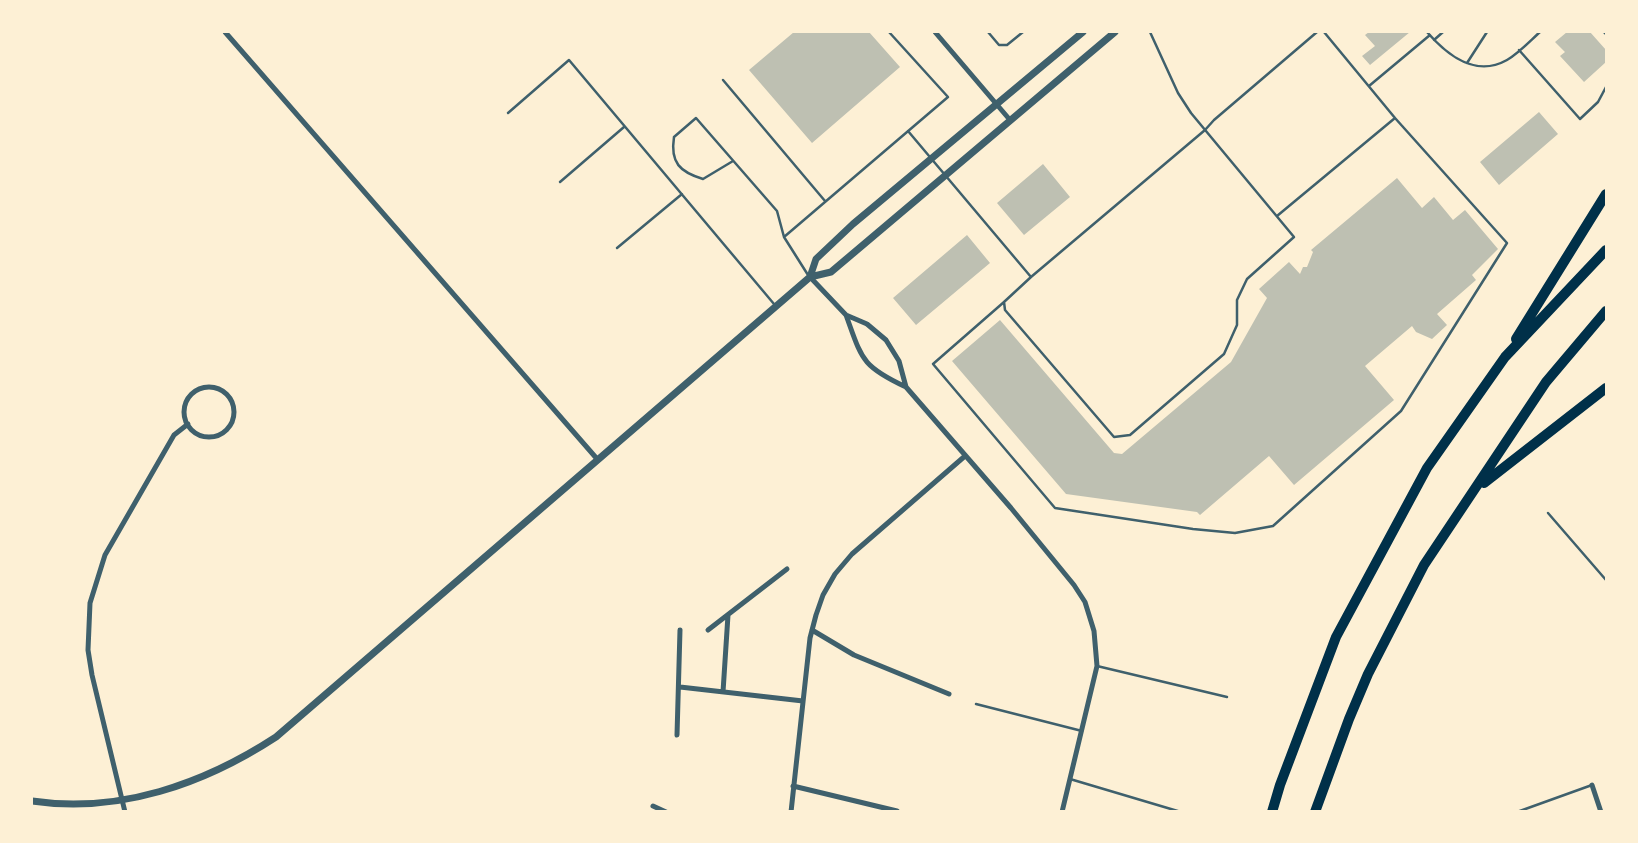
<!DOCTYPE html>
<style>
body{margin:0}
#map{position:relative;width:1638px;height:843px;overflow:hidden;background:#fdf0d5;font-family:"Work Sans",sans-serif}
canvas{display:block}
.frame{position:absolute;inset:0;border:33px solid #fdf0d5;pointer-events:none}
</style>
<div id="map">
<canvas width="1638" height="843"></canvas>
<div class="frame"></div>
</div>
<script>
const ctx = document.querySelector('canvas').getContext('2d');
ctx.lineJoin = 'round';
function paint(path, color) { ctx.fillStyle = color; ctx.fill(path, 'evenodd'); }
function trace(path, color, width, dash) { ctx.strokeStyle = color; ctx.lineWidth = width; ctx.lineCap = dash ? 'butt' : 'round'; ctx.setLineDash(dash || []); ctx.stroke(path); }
paint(new Path2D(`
 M794,32H869L900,67L812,143L749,70Z
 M1369,32H1410L1370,65L1362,56L1375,46L1365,35Z
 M1567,32H1590L1606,50V62L1584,82L1560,56L1565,52L1555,42Z
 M1539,112L1558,134L1499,185L1480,162Z
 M1043,164L1070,197L1024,235L997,203Z
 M1397,178L1422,208L1434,197L1453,220L1465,210L1498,249L1472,275L1476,280L1437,314L1447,325L1432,339L1416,332L1412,326L1365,366L1394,400L1294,485L1269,456L1200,515L1197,512L1066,494L952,361L1000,320L1114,453L1122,454L1231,362L1267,298L1259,289L1289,262L1300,274L1303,267H1307L1313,252L1311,250Z
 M967,235L990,263L916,325L893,298Z`), '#bec0b2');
trace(new Path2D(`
 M988,32L999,45H1007L1023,32
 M1427,32C1447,55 1475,78 1507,60C1519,53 1530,41 1540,32
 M1604,32L1606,34
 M1434,40L1443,32
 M1519,50L1580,119L1598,102L1606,87
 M1467,63L1487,32
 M723,80L825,201
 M1369,86L1430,35
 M508,113L569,60L774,304
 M908,131L1031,277L1004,302L1005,310L1114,437L1130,435L1224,354L1237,325V300L1247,279L1294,237L1191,113L1178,93L1150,32
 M733,161L703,179C680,172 670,163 674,137L696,118L777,211L784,237L808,275
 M560,182L624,127
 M1277,216L1395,118
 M784,237L948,97L889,32
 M617,248L682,194
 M1031,277L1205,130L1214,120L1317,32
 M1004,302L933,364L1055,508L1193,529L1235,533L1273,526L1401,411L1507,243L1395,118L1324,32
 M1548,513L1606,580
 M1097,666L1227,697
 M976,704L1082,731
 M1070,779L1181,812
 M1517,812L1592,785`), '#3f606c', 2.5);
trace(new Path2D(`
 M225,32L598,460
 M935,32L1010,120
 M810,277L846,315L867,324L886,340L899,361L906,387L1011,508L1074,585L1085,602L1094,631L1097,666L1062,812
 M846,315C862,359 861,366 906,387
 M184 412a25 25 0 1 1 50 0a25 25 0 1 1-50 0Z
 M708,630L787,569
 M812,630L854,655L949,694
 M680,687L803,701
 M723,692L728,615
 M677,735L680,630
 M1592,785L1601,812
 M793,786L897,811
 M653,806L666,812
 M125,812L92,675L88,650L90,603L105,555L174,435L188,424
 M791,812L810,638L816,615L823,595L835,574L852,554L965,456`), '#3f606c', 5);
trace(new Path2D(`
 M810,277L816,259L853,224L1083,32
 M32,801C119,814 204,784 276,737L810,277L831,272L1115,32`), '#3f606c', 7);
trace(new Path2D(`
 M1516,339L1606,194
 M1484,483L1606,388
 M1272,812L1280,785L1336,637L1427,468L1505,357L1606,250
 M1315,812L1349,719L1368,674L1424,565L1546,382L1606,311`), '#003049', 10);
</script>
